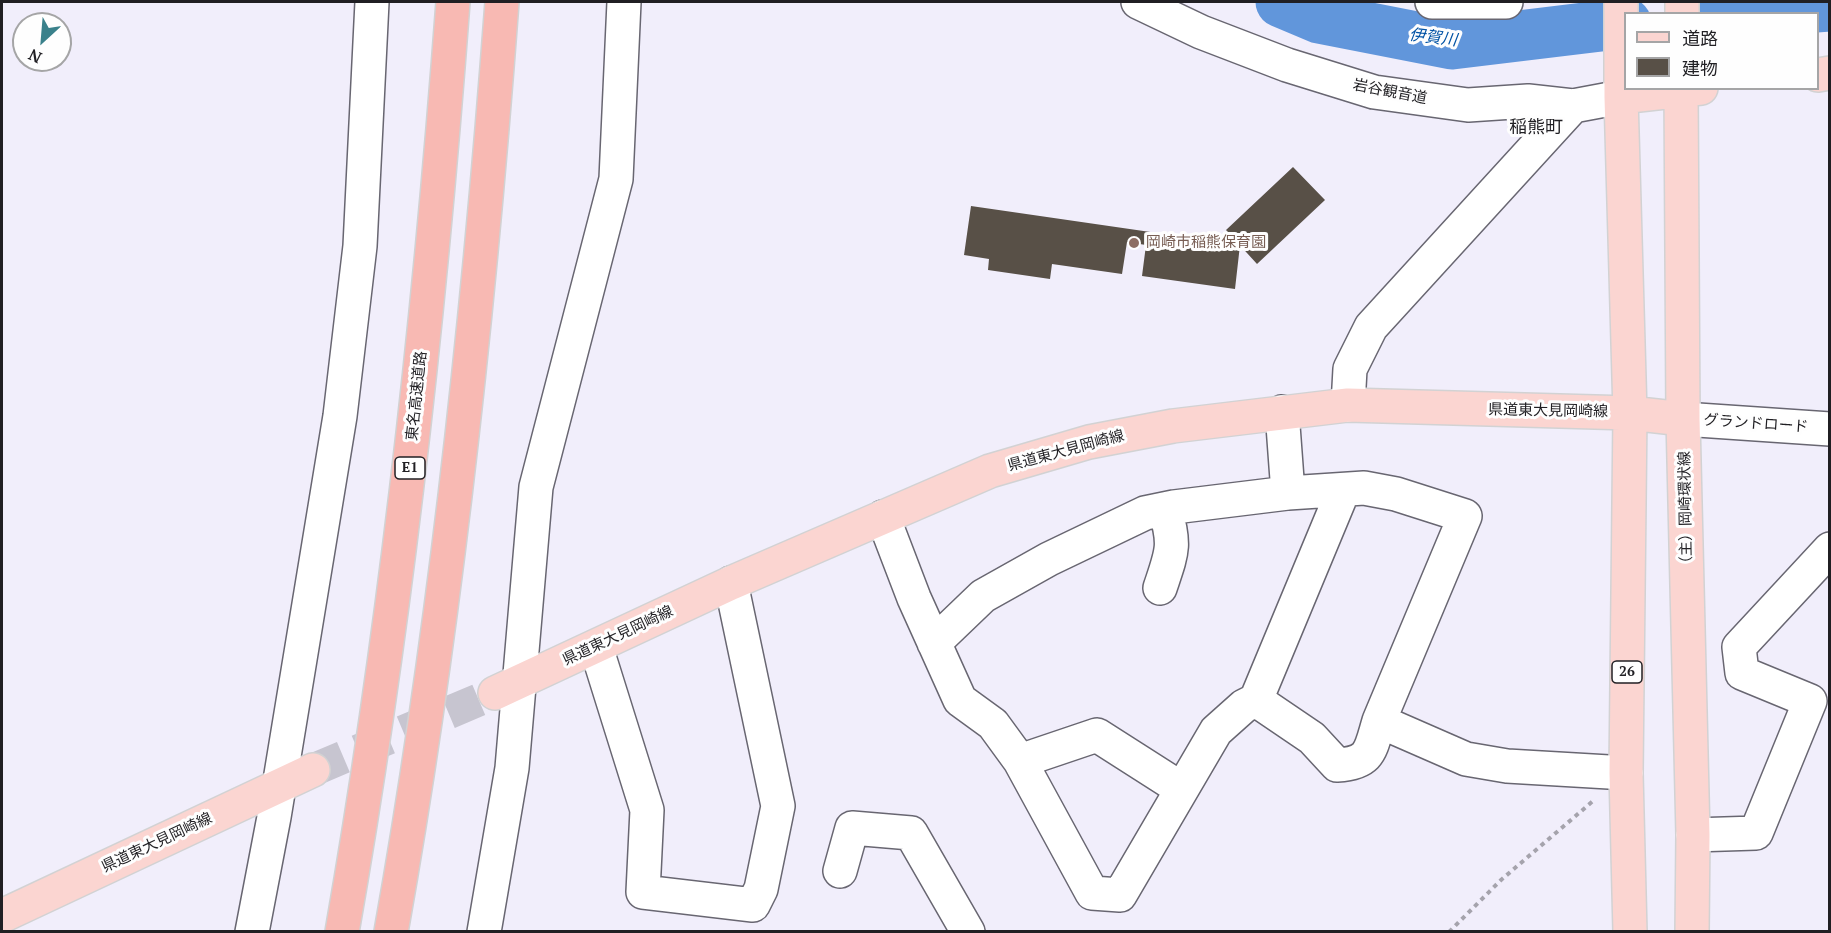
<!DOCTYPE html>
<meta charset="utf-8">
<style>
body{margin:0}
#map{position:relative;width:1831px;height:933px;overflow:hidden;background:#f1eefb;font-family:"PT Serif","Noto Sans JP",serif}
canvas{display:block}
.frame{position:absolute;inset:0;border:3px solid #201f23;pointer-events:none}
.legend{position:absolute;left:1624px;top:12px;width:195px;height:78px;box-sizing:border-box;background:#fefefe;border:2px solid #a5a5a6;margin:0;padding:8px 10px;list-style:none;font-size:18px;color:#201f23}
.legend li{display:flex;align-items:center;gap:12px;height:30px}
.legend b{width:30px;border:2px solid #a5a5a6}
.north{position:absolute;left:12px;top:12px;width:60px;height:60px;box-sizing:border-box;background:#fefefe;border:2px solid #a5a5a6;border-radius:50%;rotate:206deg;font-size:16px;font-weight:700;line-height:24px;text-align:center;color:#201f23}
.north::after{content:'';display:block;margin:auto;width:21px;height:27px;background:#3a818b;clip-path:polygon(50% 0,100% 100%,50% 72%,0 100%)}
</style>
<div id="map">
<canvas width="1831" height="933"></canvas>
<div class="frame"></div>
<ul class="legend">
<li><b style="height:8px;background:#fbd5d1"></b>道路</li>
<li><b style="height:16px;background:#585047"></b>建物</li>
</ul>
<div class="north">N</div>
</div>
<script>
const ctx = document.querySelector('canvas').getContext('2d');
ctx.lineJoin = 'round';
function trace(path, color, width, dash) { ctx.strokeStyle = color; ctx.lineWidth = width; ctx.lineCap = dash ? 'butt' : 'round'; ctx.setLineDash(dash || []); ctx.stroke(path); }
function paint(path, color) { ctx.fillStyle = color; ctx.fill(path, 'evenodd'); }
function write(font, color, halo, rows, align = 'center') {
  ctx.font = font + ' "PT Serif","Noto Sans JP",serif'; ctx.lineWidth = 6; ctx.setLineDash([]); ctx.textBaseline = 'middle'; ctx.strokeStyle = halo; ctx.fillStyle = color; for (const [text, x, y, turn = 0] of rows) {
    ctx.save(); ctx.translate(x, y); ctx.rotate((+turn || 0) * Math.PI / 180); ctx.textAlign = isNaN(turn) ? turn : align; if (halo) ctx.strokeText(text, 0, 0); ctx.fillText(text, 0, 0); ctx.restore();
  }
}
trace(new Path2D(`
 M1281,2L1319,18L1452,44L1626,23
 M1723,14L1830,6`), '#6196db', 51);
paint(new Path2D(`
 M1293,167L1325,200L1257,264L1226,230Z
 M971,206L1240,245L1235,289L1142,276L1146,245L1127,242L1122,274L1052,264L1050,279L988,270L989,259L964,255Z`), '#585047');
trace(new Path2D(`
 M313,770L495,693`), '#c7c5d0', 33, [33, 16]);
const minor = new Path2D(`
 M1138,2L1201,32L1287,65L1374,92L1468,105L1528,101L1573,106L1621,97
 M1432,2H1506
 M1348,405L1350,369L1371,327L1573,106
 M1282,412L1288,493
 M1683,419L1830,429
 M883,517L914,598L960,700L993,724L1020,761L1092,893L1120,895L1216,731L1244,706L1256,700L1312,738L1337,765C1371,763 1370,751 1379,721L1466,759L1507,766L1626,773
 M1160,588C1172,552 1176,546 1165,509
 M934,643L983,596L1049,559L1145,513L1174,507L1288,493L1364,488L1396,494L1465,516L1379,721
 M596,647L647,810L643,892L753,905L761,889L778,806L731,583
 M1256,700L1343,491
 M1020,761L1097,735L1180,788
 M1693,835L1756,833L1810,701L1742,673L1739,647L1830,549
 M840,871L852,828L911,833L968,932
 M252,932L274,817L340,416L360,246L372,2
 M484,932L512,768L536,487L616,179L624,2`);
const major = new Path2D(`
 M1621,2V97L1630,413L1626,773L1630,932
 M1682,14V2
 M1818,75L1830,73
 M1681,88L1683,419L1693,835L1692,932
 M1621,97L1701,88
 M495,693L731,583L990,471L1089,442L1173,426L1348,405L1630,413L1683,419
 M2,916L313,770`);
const highway = new Path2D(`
 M342,932C396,624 430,313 453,2
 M391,932C446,624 479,313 502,2`);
trace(minor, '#686671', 36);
trace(major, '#d2d2d3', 36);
trace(highway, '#d2d2d3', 36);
trace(new Path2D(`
 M1449,932L1501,880L1593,801`), '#a5a3ac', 4, [4.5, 4.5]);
trace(minor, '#fff', 33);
trace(major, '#fbd5d1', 33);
trace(highway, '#f8b9b3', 33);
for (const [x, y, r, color] of [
 [1134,243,6,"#8d6e63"]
]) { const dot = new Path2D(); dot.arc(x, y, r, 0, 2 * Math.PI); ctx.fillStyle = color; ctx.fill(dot); trace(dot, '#fefefe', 2); }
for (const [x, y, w] of [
 [410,468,30],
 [1627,672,30]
]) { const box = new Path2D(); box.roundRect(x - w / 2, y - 11, w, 22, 4.5); ctx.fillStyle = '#fefefe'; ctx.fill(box); trace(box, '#201f23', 1.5); }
write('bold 14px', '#201f23', null, [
 ["E1",410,468],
 ["26",1627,672]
]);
write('15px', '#201f23', '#fefefe', [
 ["岩谷観音道",1390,92,11],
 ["東名高速道路",417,396,-84],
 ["県道東大見岡崎線",1548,411,1],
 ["グランドロード",1756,424,4],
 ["県道東大見岡崎線",1066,451,-15],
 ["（主）岡崎環状線",1686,511,-91],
 ["県道東大見岡崎線",618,636,-25],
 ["県道東大見岡崎線",157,843,-25]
]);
write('15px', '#785e54', '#fefefe', [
 ["岡崎市稲熊保育園",1146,243]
], 'left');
write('italic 16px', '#0253a5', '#fefefe', [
 ["伊賀川",1433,38,7]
]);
write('18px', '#201f23', '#fefefe', [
 ["稲熊町",1536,128]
]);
</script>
